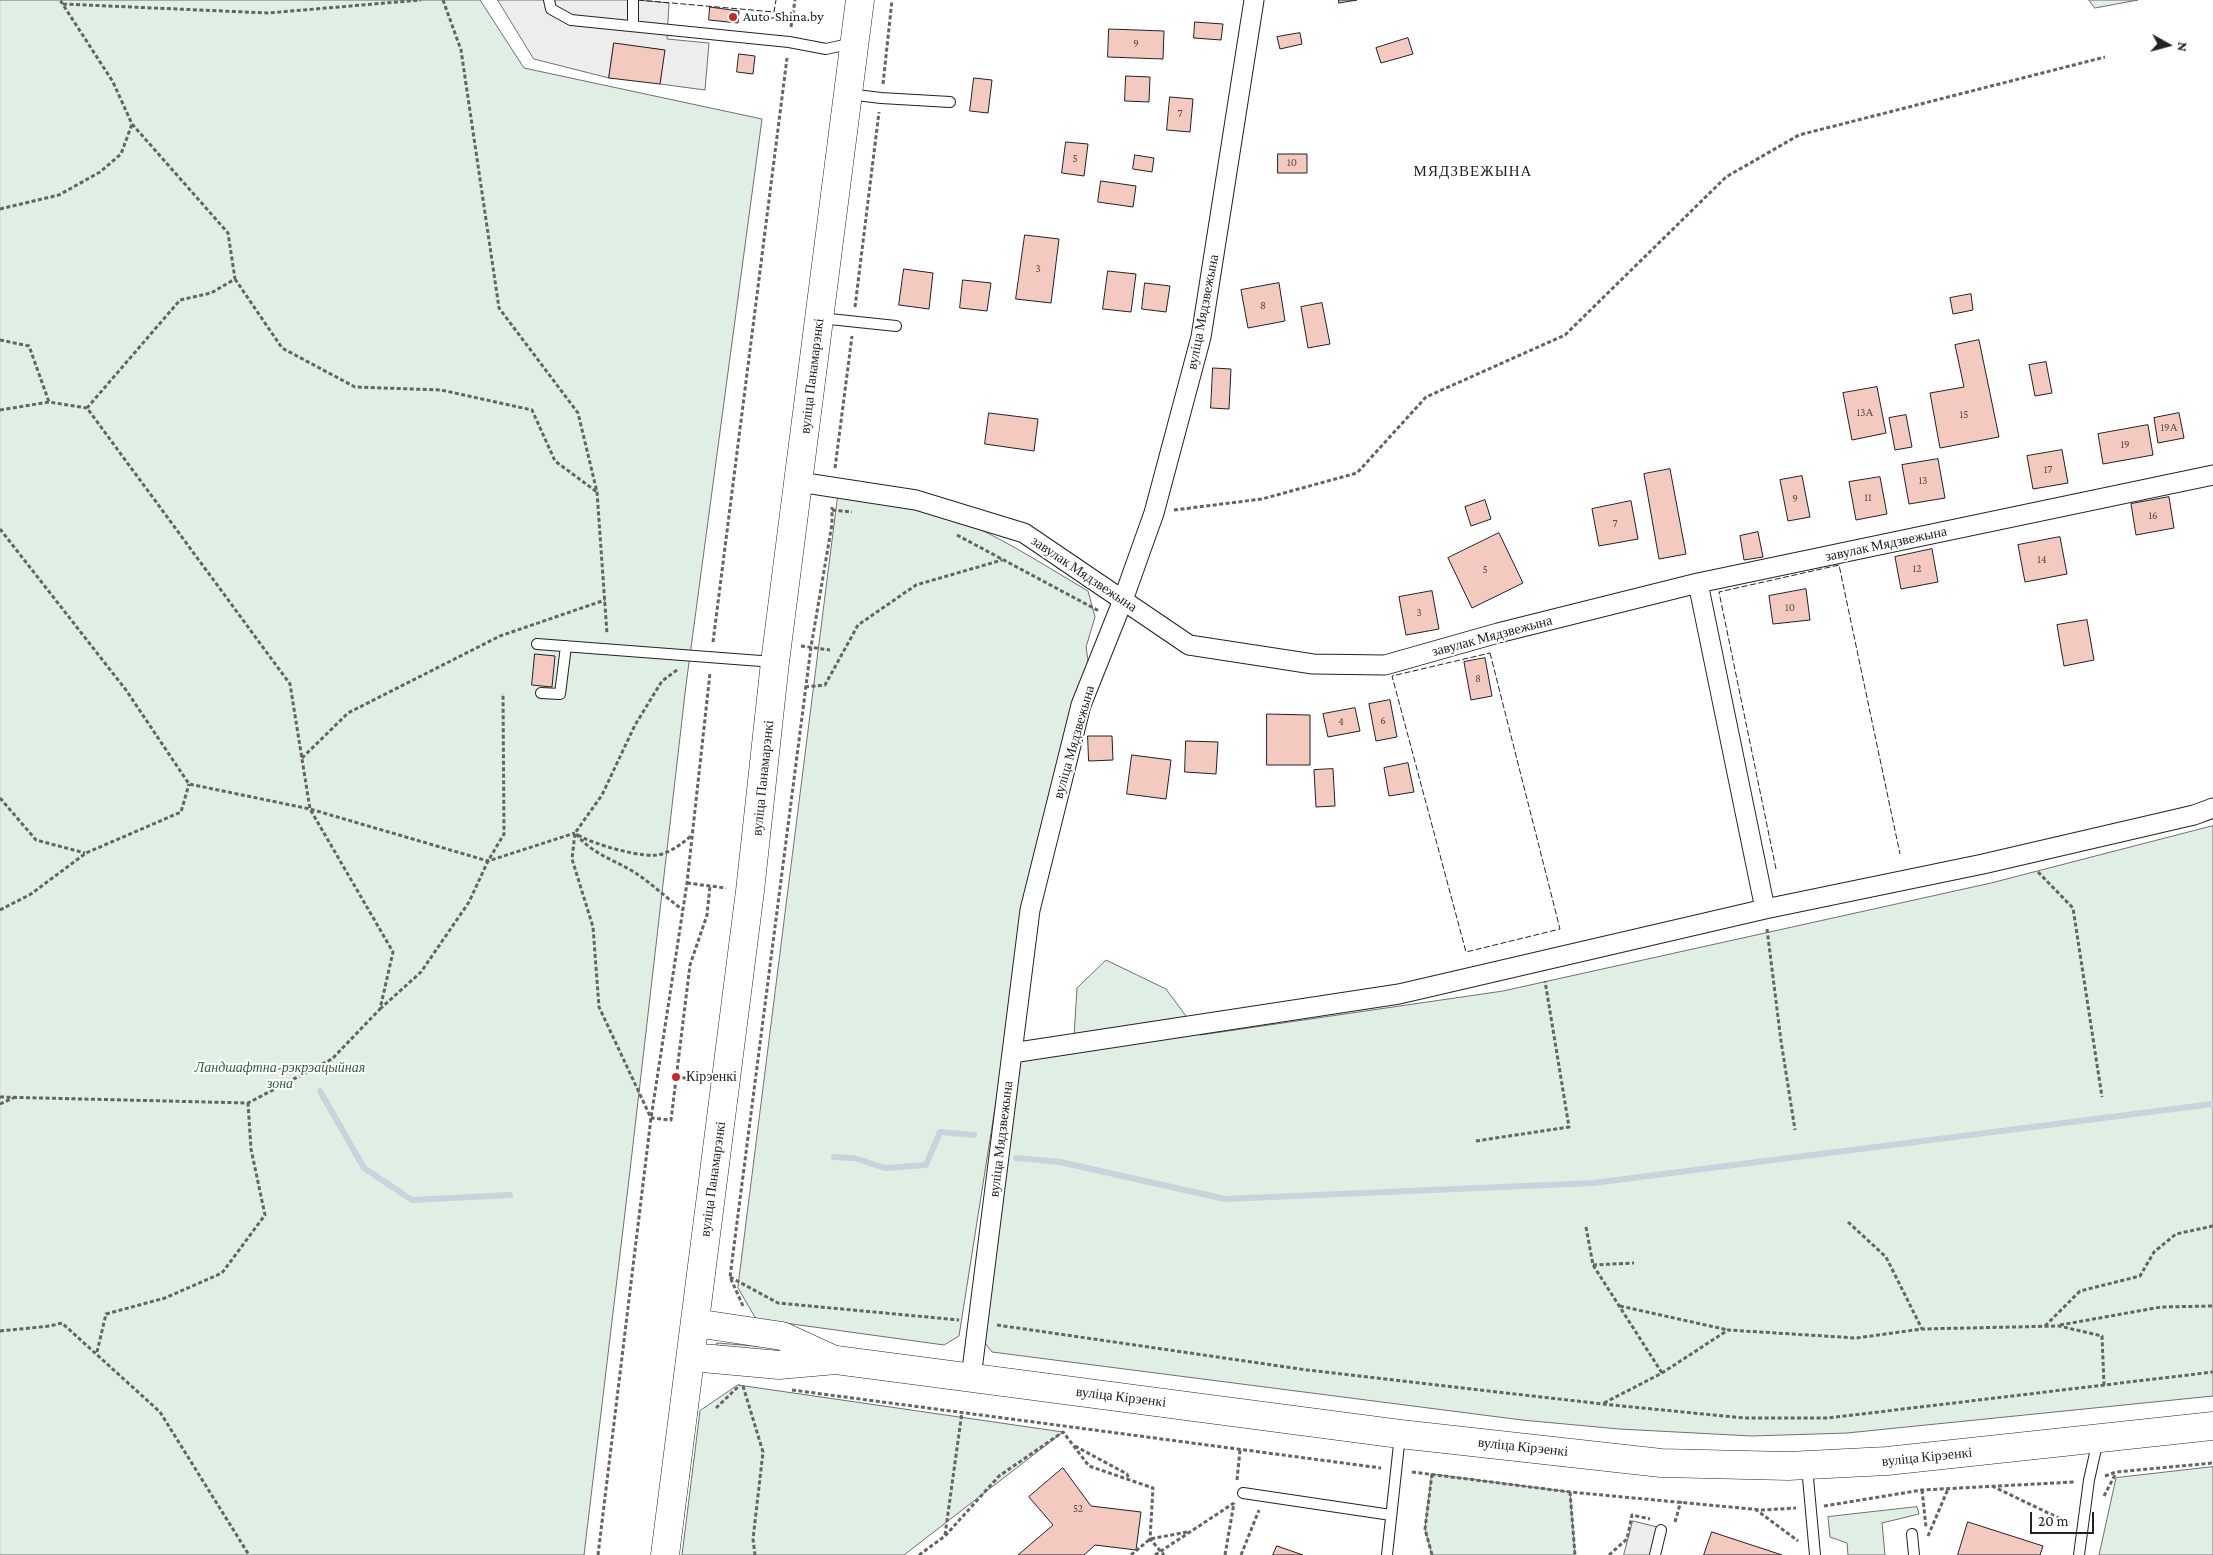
<!DOCTYPE html>
<meta charset="utf-8">
<style>
body{margin:0}
#map{position:relative;width:2213px;height:1555px;overflow:hidden;background:#fff;font-family:"Crimson Pro",serif}
canvas{display:block}
.north{position:absolute;left:2143px;top:20px;width:50px;height:50px;-webkit-text-stroke:4px #fff;paint-order:stroke;rotate:97deg;font-size:14px;font-weight:700;line-height:20px;text-align:center;color:#222}
.north::after{content:'';display:block;margin:auto;width:18px;height:22px;background:#222;clip-path:polygon(50% 0,100% 100%,50% 72%,0 100%)}
.scale{position:absolute;left:2030px;top:1512px;width:64px;height:22px;box-sizing:border-box;border:2px solid #222;border-top:0;padding-left:6px;font-size:15px;line-height:18px;white-space:nowrap;color:#222;-webkit-text-stroke:4px #fff;paint-order:stroke}
</style>
<div id="map">
<canvas width="2213" height="1555"></canvas>
<div class="north">N</div>
<div class="scale">20 m</div>
</div>
<script>
const ctx = document.querySelector('canvas').getContext('2d');
ctx.lineJoin = 'round';
function paint(path, color) { ctx.fillStyle = color; ctx.fill(path, 'evenodd'); }
function trace(path, color, width, dash) { ctx.strokeStyle = color; ctx.lineWidth = width; ctx.lineCap = dash ? 'butt' : 'round'; ctx.setLineDash(dash || []); ctx.stroke(path); }
function write(font, color, halo, rows, align = 'center') {
  ctx.font = font + ' "Crimson Pro",serif'; ctx.lineWidth = 4; ctx.setLineDash([]); ctx.textBaseline = 'middle'; ctx.strokeStyle = halo; ctx.fillStyle = color; for (const [text, x, y, turn = 0] of rows) {
    ctx.save(); ctx.translate(x, y); ctx.rotate((+turn || 0) * Math.PI / 180); ctx.textAlign = isNaN(turn) ? turn : align; if (halo) ctx.strokeText(text, 0, 0); ctx.fillText(text, 0, 0); ctx.restore();
  }
}
const green = new Path2D(`
 M0,0H480L524,68L762,119L686,685L629,1179L584,1555H0Z
 M2089,0H2138L2095,8Z
 M838,496C865,500 895,500 921,507C981,523 1035,560 1088,591L1095,617L1086,647L1089,667L1026,911L959,1336L944,1345L756,1319L738,1288Z
 M2213,826V1396L1847,1433L1752,1436L1619,1429L1522,1420L992,1352L981,1338L1018,1061L1073,1053L1077,988L1106,960L1166,989L1200,1035L1503,991L1991,883Z
 M717,1343L781,1348L780,1358L716,1352Z
 M738,1385L1063,1432L904,1555H682L700,1411Z
 M2213,1467V1555H2099L2116,1478Z
 M1432,1474L1570,1492L1575,1555H1432L1425,1529Z
 M1917,1507L1919,1514L1882,1523L1885,1555H1848L1847,1543L1830,1537L1828,1517Z`);
paint(green, '#e0efe3');
trace(green, '#6f6f6f', 1);
const parking = new Path2D(`
 M498,0H638L669,3L667,39L709,43L705,90L660,84L664,50L614,44L609,78L534,59Z
 M1633,1521L1657,1527L1650,1555H1624Z`);
paint(parking, '#ededed');
trace(parking, '#6f6f6f', 1);
trace(new Path2D(`
 M320,1091L364,1168L412,1200L510,1195
 M834,1157L854,1158L885,1168L926,1165L940,1132L974,1135
 M1016,1158L1060,1162L1225,1199L1593,1183L2213,1104`), '#c7d3dd', 6);
const building = new Path2D(`
 M1339,0H1357L1339,3Z
 M710,7L739,11L738,23L709,20Z
 M1195,22L1223,24L1221,40L1194,38Z
 M1109,29L1164,31L1163,59L1108,57Z
 M1300,33L1302,44L1280,49L1277,37Z
 M1408,38L1413,54L1381,63L1376,48Z
 M614,43L665,50L660,84L609,78Z
 M739,54L755,56L753,74L737,72Z
 M1126,76L1150,77L1149,102L1125,101Z
 M974,78L992,80L988,113L970,111Z
 M1170,97L1193,99L1190,132L1167,130Z
 M1066,142L1088,144L1084,176L1062,173Z
 M1278,154H1307V173H1278Z
 M1135,155L1154,158L1152,172L1133,169Z
 M1101,181L1136,186L1133,207L1098,202Z
 M1025,235L1059,239L1051,303L1016,299Z
 M904,269L933,273L929,309L899,305Z
 M1108,271L1136,274L1131,312L1103,309Z
 M963,280L991,283L987,311L960,308Z
 M1145,283L1170,286L1166,312L1142,309Z
 M1279,283L1285,321L1248,328L1241,290Z
 M1971,294L1973,310L1953,314L1950,298Z
 M1322,303L1330,344L1308,348L1301,307Z
 M1979,340L1999,437L1940,448L1930,393L1964,387L1955,345Z
 M2046,362L2052,393L2035,396L2029,365Z
 M1213,368L1231,369L1229,409L1211,408Z
 M1877,387L1886,433L1852,440L1843,393Z
 M989,413L1038,419L1034,451L985,444Z
 M2179,413L2184,438L2158,443L2154,418Z
 M1906,415L1912,447L1895,450L1889,418Z
 M2148,425L2153,455L2103,464L2098,434Z
 M2062,450L2068,483L2033,489L2027,456Z
 M1938,459L1945,498L1909,504L1902,465Z
 M1670,469L1686,554L1659,559L1644,474Z
 M1802,476L1810,517L1788,521L1780,480Z
 M1880,477L1887,514L1856,520L1849,482Z
 M2169,497L2174,528L2136,535L2131,504Z
 M1485,500L1491,519L1471,526L1465,507Z
 M1631,501L1638,539L1599,546L1592,509Z
 M1758,532L1763,557L1744,560L1740,536Z
 M1499,533L1523,583L1472,608L1448,558Z
 M2060,537L2067,574L2025,582L2018,545Z
 M1932,549L1938,582L1901,589L1895,557Z
 M1806,589L1810,620L1773,624L1769,596Z
 M1432,591L1439,629L1406,635L1399,597Z
 M2087,620L2094,660L2064,666L2057,625Z
 M535,654L555,656L552,687L532,685Z
 M1485,658L1492,696L1471,700L1464,662Z
 M1390,700L1397,737L1376,741L1369,704Z
 M1355,708L1360,731L1328,737L1323,714Z
 M1267,714L1310,715V765H1267Z
 M1088,736H1112L1113,760L1089,761Z
 M1186,741L1218,742L1216,774L1185,772Z
 M1132,755L1171,760L1166,799L1127,794Z
 M1408,763L1414,792L1389,796L1384,768Z
 M1333,769L1335,806L1316,807L1314,770Z
 M1063,1468L1091,1506L1141,1512L1136,1550L1095,1545L1084,1555H1018L1053,1525L1029,1497Z
 M1968,1522L2043,1546L2040,1555H1958Z
 M1712,1532L1782,1555H1704Z
 M1277,1546L1303,1555H1273Z`);
paint(building, '#f3c9c0');
trace(building, '#222', 1);
const lane = new Path2D(`
 M549,0L551,9L571,20L789,42L826,49L853,43
 M633,0V26
 M848,94L881,98L950,102
 M820,318L896,326
 M537,644L774,662
 M541,693L560,694L566,646
 M1807,1467L1815,1555
 M1243,1493L1391,1515
 M1912,1534L1914,1555
 M1387,1555L1400,1435
 M1655,1555L1661,1530
 M2079,1555L2089,1480L2098,1440`);
const street = new Path2D(`
 M799,482L916,500L1024,533L1189,645L1313,664L1385,665L1498,633L1698,583L2213,475
 M1698,583L1765,909
 M1012,1053L1399,994L1765,909L1983,864L2194,815L2213,808
 M971,1378L1030,910L1081,705L1123,600L1154,513L1201,337L1254,0`);
const secondary = new Path2D(`
 M695,1323L782,1336L832,1359
 M691,1357L779,1365L836,1360L1400,1434L1661,1463L1788,1466L1887,1461L2213,1426
 M665,1555L750,891L775,662L860,0`);
trace(lane, '#222', 12);
trace(street, '#222', 21);
trace(secondary, '#222', 29);
trace(new Path2D(`
 M443,0L461,50L499,308L578,413L597,492L607,634
 M63,4L268,13L421,0
 M791,27L795,0
 M883,84L892,0
 M0,209L59,195L100,172L121,154L132,124
 M235,279L282,348L355,387L441,390L532,410L555,461L597,492
 M855,307L879,112
 M0,340L29,346L49,402
 M0,410L49,402L87,408
 M835,468L852,336
 M832,510L852,512
 M1174,510L1262,499L1357,473L1426,397L1565,335L1726,177L1799,135L2105,57
 M0,529L126,690L189,784L310,809L488,861L575,833
 M957,535L1099,611
 M713,642L787,58
 M801,646L830,650
 M677,670L662,681L635,725L602,795L575,833L572,859L593,927L599,1007L651,1118L671,1120L690,965L707,915L710,886
 M805,687L825,685L858,625L916,585L1002,560
 M302,758L348,713L500,636L605,600
 M0,798L36,840L85,853
 M576,834C594,856 617,860 640,876C654,886 668,899 683,910
 M578,835C592,844 647,860 662,854C674,850 683,843 692,835
 M2038,872L2073,908L2102,1097
 M687,883L726,888
 M0,910L31,894L86,853L181,812L189,784
 M1767,929L1781,1041L1795,1130
 M380,1009L421,972L469,902L488,861L504,834L503,693
 M676,1077L703,1080
 M0,1097L248,1103L332,1059L380,1009L393,952L310,809L290,684L87,408L180,300L211,293L235,279L228,233L132,124L113,82L60,0
 M0,1104L13,1098
 M1476,1141L1569,1127L1545,981
 M1848,1222L1886,1257L1922,1329
 M1586,1227L1593,1265L1662,1373
 M1593,1265L1634,1263
 M730,1277L778,1303L959,1320
 M743,1306L730,1277L811,647L832,524V507
 M1620,1306L1728,1330
 M997,1325L1307,1370L1602,1404L1744,1418H1828L2213,1372
 M2060,1325L2161,1307L2213,1306
 M2045,1326L2080,1291L2140,1276L2154,1252L2176,1234L2213,1226
 M0,1331L50,1326L62,1323L160,1412L249,1555
 M97,1352L106,1314L165,1298L222,1273L265,1215L251,1149L248,1103
 M743,1386L763,1452L753,1539L755,1555
 M792,1390L1381,1468
 M1604,1403L1662,1373L1728,1330L1856,1338L1922,1329L2059,1326L2102,1336L2104,1385
 M716,1408L740,1385
 M1075,1446L1127,1474L1129,1479
 M1412,1472L1570,1492L1762,1510L1796,1508
 M1432,1474L1425,1529L1432,1555
 M2105,1476L2116,1472L2213,1463
 M1237,1480L1240,1450
 M1992,1486L2069,1523
 M1922,1490L1926,1527
 M1570,1492L1575,1555
 M2104,1496L2116,1473
 M1824,1506L1922,1490L2074,1482
 M1755,1509L1798,1541
 M1675,1522L1681,1501
 M945,1535L962,1412
 M1928,1536L1948,1489
 M598,1555L651,1118L687,883L710,673
 M919,1555L945,1536L999,1476L1063,1432L1089,1466L1153,1488L1150,1539L1164,1555
 M1131,1555L1150,1539L1187,1532
 M1155,1555L1234,1503
 M1225,1555L1234,1503
 M1241,1555L1259,1510
 M1609,1555L1627,1539L1632,1515L1650,1519`), '#646464', 3, [4, 2.5]);
trace(lane, '#fff', 10);
trace(street, '#fff', 19);
trace(secondary, '#fff', 28);
trace(new Path2D(`
 M638,0L774,12L776,0
 M1490,653L1560,929L1466,952L1392,676Z
 M1776,869L1719,592L1839,565L1900,854`), '#222', 1, [6, 2.5]);
for (const [x, y, r, color] of [
 [733,17,5,"#c62828"],
 [676,1077,5,"#c62828"]
]) { const dot = new Path2D(); dot.arc(x, y, r, 0, 2 * Math.PI); ctx.fillStyle = color; ctx.fill(dot); trace(dot, '#fff', 2); }
write('11px', '#564c4a', null, [
 ["9",1136,44],
 ["7",1180,114],
 ["5",1075,159],
 ["10",1292,163],
 ["3",1038,269],
 ["8",1263,306],
 ["13А",1865,413],
 ["15",1964,415],
 ["19А",2169,428],
 ["19",2125,445],
 ["17",2048,470],
 ["13",1923,481],
 ["11",1868,498],
 ["9",1795,499],
 ["16",2153,516],
 ["7",1615,524],
 ["14",2042,560],
 ["12",1917,569],
 ["5",1485,570],
 ["10",1790,608],
 ["3",1419,613],
 ["8",1478,679],
 ["6",1383,721],
 ["4",1341,722],
 ["52",1078,1509]
]);
write('14px', '#222', '#fff', [
 ["Auto-Shina.by",743,17],
 ["Кірэенкі",686,1077]
], 'left');
write('14px', '#222', '#fff', [
 ["вуліца Мядзвежына",1203,312,-79],
 ["вуліца Панамарэнкі",812,376,-83],
 ["завулак Мядзвежына",1886,544,-12],
 ["завулак Мядзвежына",1084,574,34],
 ["завулак Мядзвежына",1492,636,-15],
 ["вуліца Мядзвежына",1074,742,-74],
 ["вуліца Панамарэнкі",763,778,-84],
 ["вуліца Мядзвежына",1001,1139,-83],
 ["вуліца Панамарэнкі",713,1179,-82],
 ["вуліца Кірэенкі",1121,1397,7],
 ["вуліца Кірэенкі",1523,1447,6],
 ["вуліца Кірэенкі",1927,1457,-6]
]);
write('italic 14px', '#2f5e38', '#fff', [
 ["Ландшафтна-рэкрэацыйная",280,1068],
 ["зона",280,1084]
]);
ctx.letterSpacing = '1px';
write('15px', '#222', '#fff', [
 ["МЯДЗВЕЖЫНА",1473,171]
]);
ctx.letterSpacing = '0px';
</script>
